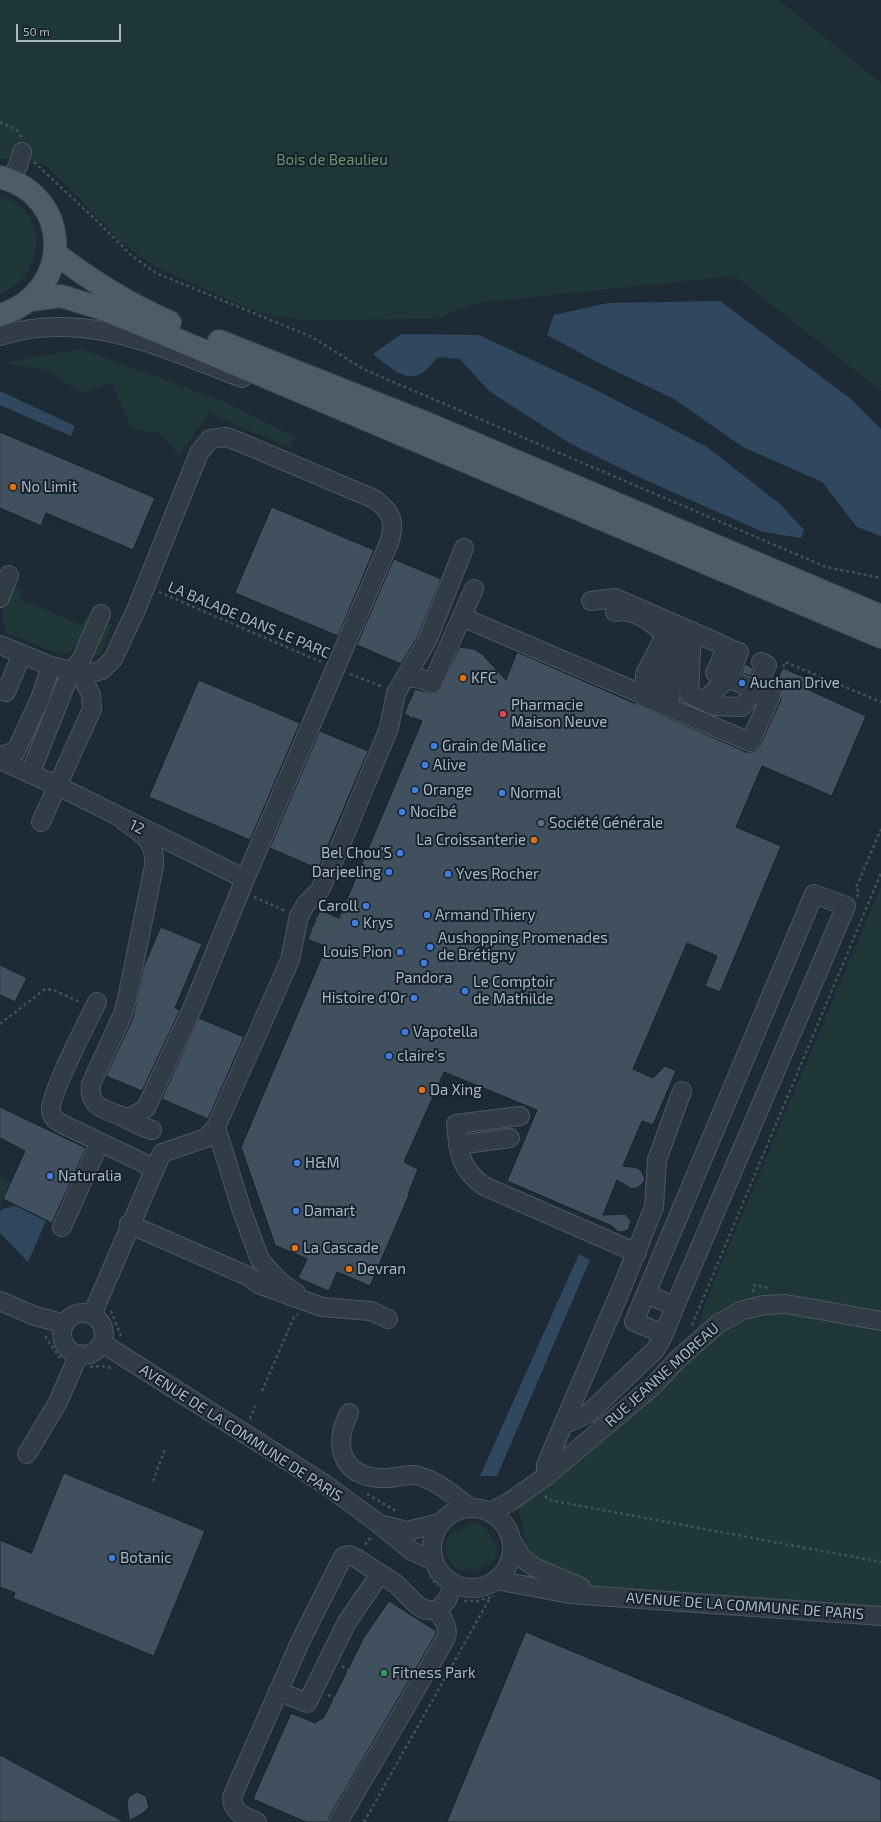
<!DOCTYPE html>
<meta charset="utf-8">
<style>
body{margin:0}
#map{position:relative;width:881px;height:1822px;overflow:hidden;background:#1e2a36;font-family:"Exo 2",sans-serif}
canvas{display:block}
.scale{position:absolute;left:16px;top:24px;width:105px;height:18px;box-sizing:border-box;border:2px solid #aab7c4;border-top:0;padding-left:5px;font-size:12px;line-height:14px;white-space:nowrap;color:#aab7c4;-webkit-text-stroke:3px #17212b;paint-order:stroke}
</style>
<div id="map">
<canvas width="881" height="1822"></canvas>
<div class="scale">50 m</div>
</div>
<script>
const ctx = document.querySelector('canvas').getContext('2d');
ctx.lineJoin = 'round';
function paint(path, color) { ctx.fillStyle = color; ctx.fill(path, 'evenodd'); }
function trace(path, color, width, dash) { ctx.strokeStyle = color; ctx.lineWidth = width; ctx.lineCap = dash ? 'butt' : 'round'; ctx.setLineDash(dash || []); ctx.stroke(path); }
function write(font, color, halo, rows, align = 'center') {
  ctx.font = font + ' "Exo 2",sans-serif'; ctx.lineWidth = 4; ctx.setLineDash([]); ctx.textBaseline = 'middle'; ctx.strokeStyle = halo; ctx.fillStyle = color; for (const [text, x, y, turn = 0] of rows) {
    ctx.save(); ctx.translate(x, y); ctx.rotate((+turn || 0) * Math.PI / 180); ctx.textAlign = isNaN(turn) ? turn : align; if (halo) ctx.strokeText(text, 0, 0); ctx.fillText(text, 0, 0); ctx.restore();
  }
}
paint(new Path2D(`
 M0,0H779L881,83V391L735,276L476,303L436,319L304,320L259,313L155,267L122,243L47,166L25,159H0Z
 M0,196C51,210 46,276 0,294Z
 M81,349L226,402L295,437L290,448L209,413L179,455L159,433L132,429L111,382L83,394L46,370L2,363Z
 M14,588L23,590L20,599L82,625L86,616L89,618L83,641L79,640L72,651L62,655L6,633L1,616L10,591Z
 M107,623L112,624L101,654L96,657L88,653Z
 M881,886V1613L609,1593L571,1582L529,1560L518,1506L686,1364L709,1293Z
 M0,1176L11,1182L0,1206Z
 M472,1523C492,1526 487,1536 497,1546L496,1555L491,1564C485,1565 480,1570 474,1570C469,1570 466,1568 461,1571C446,1564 442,1544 452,1532L461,1529Z`), '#1f3737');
paint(new Path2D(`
 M720,301L851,399L881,429V536L857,527L822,482L743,447L674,399L599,363L547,335L554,315L608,303Z
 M401,334L479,335L590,387L707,447L780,504L804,530L801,538L763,532L643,479L571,444L489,391L460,359L438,357C433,362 428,369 422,373C404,384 387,364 373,354Z
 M0,391L75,426L71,436L0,405Z
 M16,1206L46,1221L28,1262L0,1233V1211L2,1209Z
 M579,1254L590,1260L497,1476H480Z`), '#2f485f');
const building = new Path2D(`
 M0,432L155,498L133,550L46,513L41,526L0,508Z
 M272,507L374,550L338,636L235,593Z
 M394,559L441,579L418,636L401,664L357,645Z
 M460,647L474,649L482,654L506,680L517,652L746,752H753L759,747L781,700L780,690L770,684L774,676L778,678L783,668L813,681L809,690L866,716L832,796L762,766L736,827L781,846L720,992L705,986L717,956L687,943L633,1069L653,1078L665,1066L676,1071L653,1125L642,1121L623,1166L638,1168L642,1172L645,1179L643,1183L637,1188L632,1189L617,1180L603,1215L625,1214L631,1221L628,1230L621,1232L617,1231L612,1226L507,1181L537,1110L444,1072L404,1162L418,1169L408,1194L409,1195L370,1286L337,1272L329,1291L298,1278L307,1259L275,1245L241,1147L326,947L308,939L320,910L339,918L422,721L404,714L415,689L432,694L438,692Z
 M745,664L754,669L751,676L742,673Z
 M199,680L300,723L250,840L149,797Z
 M320,731L368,751L318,869L270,848Z
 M161,927L202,944L175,1008L180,1010L142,1091L106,1076L133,1018L144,966Z
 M0,965L27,978L15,1002L0,995Z
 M199,1018L244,1037L208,1119L162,1099Z
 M0,1107L86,1148L52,1223L3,1199L25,1151L0,1138Z
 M64,1473L205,1531L154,1656L13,1598L15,1593L0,1587V1540L31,1553Z
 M389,1601L436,1631V1634L329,1817L328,1822H306L253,1799L291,1713L315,1723L324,1717L363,1639Z
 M526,1632L881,1780V1822H447Z
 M0,1755L124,1822H0Z
 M137,1792L146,1796L149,1807L143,1813L129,1821L127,1801L130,1796Z`);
paint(building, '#40505e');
trace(building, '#19232d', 1);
const minor = new Path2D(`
 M10,180L18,166L22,152
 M0,336C85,309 163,348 242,378
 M0,598L9,575
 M591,601L615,598L727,647L715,673L771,696L750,742L644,697L645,674L665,635
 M615,612C639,606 662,633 679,646V669
 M462,617L644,695
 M692,631L689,694L714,706L742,707L756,690L767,665L761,662
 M0,645L51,666L80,673H92L102,670L113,659L136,610L199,453L210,439L226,437L235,440L374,499C392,512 396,521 389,543L245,879L192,1009L146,1108L132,1117H123
 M406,677L422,679L432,684L474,589
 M0,690L6,692L22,654
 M704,701L728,678L739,652L733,650
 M657,702L660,670L667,650
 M669,708L675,654
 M0,756L16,751L40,699L51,666
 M0,760L58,786L245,879
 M30,774L71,671L81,660L101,614
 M123,820C142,834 156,840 154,866L127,999L123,1014L91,1084C88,1108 105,1109 123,1117C133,1122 141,1127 152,1130
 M41,822L92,709L91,695L80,673
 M97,1002C88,1021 49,1095 51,1111C52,1118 57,1121 62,1124L154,1168
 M520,1116L456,1124C459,1154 459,1167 484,1186L637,1253
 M216,1127L242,1211L260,1260L280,1282L296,1293
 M458,1145L510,1138
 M162,1153L206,1138L216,1127L290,960L299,916L306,904L320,890L341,844L389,728L396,693L427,641L464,548
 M129,1224L250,1277L258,1284L322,1307L371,1311L388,1319
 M62,1227L100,1142
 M646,1294L675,1306
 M0,1301L35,1316L65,1324
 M62 1334a21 21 0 1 1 42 0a21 21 0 1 1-42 0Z
 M92,1315L160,1157
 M102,1343L326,1485L378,1523L412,1551L434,1561
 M349,1413C334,1443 339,1474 378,1478C389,1480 406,1474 414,1475C438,1480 451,1494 469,1507
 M563,1425L589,1413L655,1350C664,1337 669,1321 675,1306L846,906L814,894L634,1322L664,1334
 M27,1454L58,1402L79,1354
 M546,1476V1465L623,1285L654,1207L657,1160L682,1091
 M432 1548a40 40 0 1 1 80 0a40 40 0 1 1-80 0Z
 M491,1512L511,1501L546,1476L653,1386L678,1359L719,1323L743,1310L764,1305L786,1304L881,1321
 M383,1525L407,1531L440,1523
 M511,1539L521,1557L534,1567L581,1587
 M496,1580L569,1594L881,1616
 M278,1691L307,1703L347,1622L380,1574
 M257,1822C245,1816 232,1813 232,1797L301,1640L343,1557L349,1555L356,1558L396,1584L417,1605L423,1609L437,1611L447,1600L454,1584
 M338,1822L446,1638C449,1628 444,1619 437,1611`);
const major = new Path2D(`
 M0,177C74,196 73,293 0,315
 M55,253C90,280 130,305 170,322
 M31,300L61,296L100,308L164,334L881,637
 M219,341L426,423L881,616`);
trace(minor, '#4c5762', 20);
trace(major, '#3a4550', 24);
trace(new Path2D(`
 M0,122L17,130L21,137
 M34,162L96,220L131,255L156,273L312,337L363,369L826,567L881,578
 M159,592L321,662
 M783,667L785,662L881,702
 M350,674L383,687
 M408,705L426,713
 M411,717L421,695
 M254,897L286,911
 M857,897L859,892L856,888L881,829
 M316,918L334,929
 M312,928L331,935
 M313,941L325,912
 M0,1024L45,989L53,990L80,1002
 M753,1292L754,1285L768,1288
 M111,1311L121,1336
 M692,1325L881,873
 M45,1336L60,1358
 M90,1367L102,1366L111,1368
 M262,1391L294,1317L298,1314
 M250,1419L255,1406
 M153,1481L165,1449
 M367,1494L396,1511
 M545,1496L549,1500L881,1562
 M365,1545L371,1537
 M430,1575L437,1586
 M464,1601H478L494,1596
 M342,1666L349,1671
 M328,1695L336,1699
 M364,1822L490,1598`), '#3d5454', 2.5, [3, 3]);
trace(minor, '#313c47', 18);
trace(major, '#4f5b67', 22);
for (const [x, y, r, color] of [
 [13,487,4,"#e8710a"],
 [463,678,4,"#e8710a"],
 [742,683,4,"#3f7fe0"],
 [503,714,4,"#e0444e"],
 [434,746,4,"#3f7fe0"],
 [425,765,4,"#3f7fe0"],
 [415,790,4,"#3f7fe0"],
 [502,793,4,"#3f7fe0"],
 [402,812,4,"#3f7fe0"],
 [541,823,4,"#5c6f8a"],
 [534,840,4,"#e8710a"],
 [400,853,4,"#3f7fe0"],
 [389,872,4,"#3f7fe0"],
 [448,874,4,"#3f7fe0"],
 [366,906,4,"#3f7fe0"],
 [427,915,4,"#3f7fe0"],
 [355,923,4,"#3f7fe0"],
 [430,947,4,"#3f7fe0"],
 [400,952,4,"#3f7fe0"],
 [424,963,4,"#3f7fe0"],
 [465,991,4,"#3f7fe0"],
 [414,998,4,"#3f7fe0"],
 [405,1032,4,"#3f7fe0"],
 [389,1056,4,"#3f7fe0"],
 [422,1090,4,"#e8710a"],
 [297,1163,4,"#3f7fe0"],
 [50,1176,4,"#3f7fe0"],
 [296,1211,4,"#3f7fe0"],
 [295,1248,4,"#e8710a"],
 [349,1269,4,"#e8710a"],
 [112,1558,4,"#3f7fe0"],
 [384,1673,4,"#2e9e5b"]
]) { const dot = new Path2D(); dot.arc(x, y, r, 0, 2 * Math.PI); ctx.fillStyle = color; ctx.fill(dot); trace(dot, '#17212b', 1.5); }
write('15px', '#629569', '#17212b', [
 ["Bois de Beaulieu",332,160]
]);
write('15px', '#aab7c4', '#17212b', [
 ["No Limit",21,487],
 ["KFC",471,678],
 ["Auchan Drive",750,683],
 ["Pharmacie",511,705],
 ["Maison Neuve",511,722],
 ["Grain de Malice",442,746],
 ["Alive",433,765],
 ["Orange",423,790],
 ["Normal",510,793],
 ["Nocibé",410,812],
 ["Société Générale",549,823],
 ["La Croissanterie",526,840,"right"],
 ["Bel Chou'S",392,853,"right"],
 ["Darjeeling",381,872,"right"],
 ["Yves Rocher",456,874],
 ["Caroll",358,906,"right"],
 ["Armand Thiery",435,915],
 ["Krys",363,923],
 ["Aushopping Promenades",438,938],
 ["de Brétigny",438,955],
 ["Louis Pion",392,952,"right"],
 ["Pandora",424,978,"center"],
 ["Le Comptoir",473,982],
 ["de Mathilde",473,999],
 ["Histoire d'Or",406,998,"right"],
 ["Vapotella",413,1032],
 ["claire's",397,1056],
 ["Da Xing",430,1090],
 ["H&M",305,1163],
 ["Naturalia",58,1176],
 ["Damart",304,1211],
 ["La Cascade",303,1248],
 ["Devran",357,1269],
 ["Botanic",120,1558],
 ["Fitness Park",392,1673]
], 'left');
write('15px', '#aab7c4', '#17212b', [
 ["LA BALADE DANS LE PARC",249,620,23],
 ["12",137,827,26],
 ["RUE JEANNE MOREAU",662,1375,-42],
 ["AVENUE DE LA COMMUNE DE PARIS",241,1433,33],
 ["AVENUE DE LA COMMUNE DE PARIS",745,1606,4]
]);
</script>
